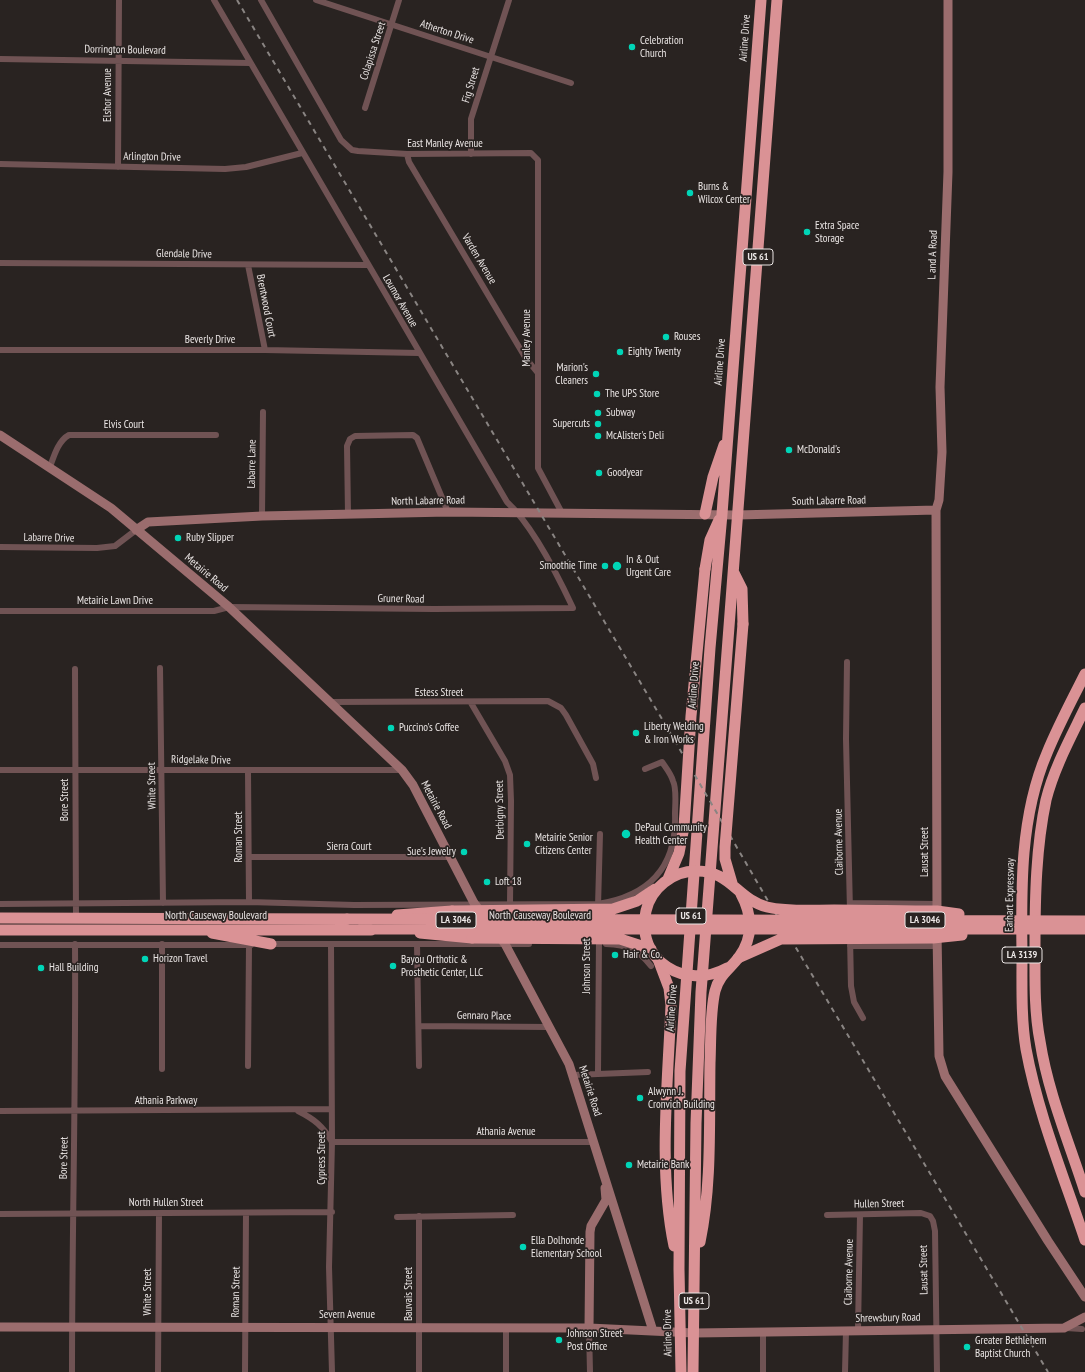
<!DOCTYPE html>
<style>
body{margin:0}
canvas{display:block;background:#292321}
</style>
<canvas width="1085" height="1372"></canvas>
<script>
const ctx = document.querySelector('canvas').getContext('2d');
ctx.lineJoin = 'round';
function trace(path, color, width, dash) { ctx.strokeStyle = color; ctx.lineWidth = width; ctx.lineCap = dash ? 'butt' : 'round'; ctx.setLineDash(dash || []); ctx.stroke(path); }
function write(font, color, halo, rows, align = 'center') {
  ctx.font = font + ' "PT Sans Narrow",sans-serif'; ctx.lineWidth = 3.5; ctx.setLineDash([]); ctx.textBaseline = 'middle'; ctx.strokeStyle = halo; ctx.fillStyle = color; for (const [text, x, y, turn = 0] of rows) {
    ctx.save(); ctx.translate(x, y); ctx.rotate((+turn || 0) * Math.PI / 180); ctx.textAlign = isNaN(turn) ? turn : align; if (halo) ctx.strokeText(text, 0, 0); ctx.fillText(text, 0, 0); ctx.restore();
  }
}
trace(new Path2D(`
 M261,0L341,140L352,150L358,151L407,154L531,153L538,160V468L562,513
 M316,0L571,83
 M0,59L250,63
 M365,108L399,0
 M407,154L409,162L525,357L537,372
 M471,154V119L509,0
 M0,164L225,169L246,167L302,153
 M118,167L119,0
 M0,263L367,265
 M248,265L265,350
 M0,350H265L419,353
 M50,467C54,456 58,441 69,435H216
 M348,514L347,446L350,439L355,436L413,435L417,438L448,512
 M262,516L263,412
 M0,547L97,548L115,546L136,530
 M0,611H214L229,607L434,609L573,608C558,576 532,525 507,502L214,0
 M847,662L846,739L850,911
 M160,668L163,903
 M75,669L76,920
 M329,702L548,701L561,708L566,715L593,764L596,778
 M471,703L505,761L510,775L511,801L510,904
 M0,770H402
 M248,771L249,902
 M249,857H450
 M850,903L937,904
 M0,904L249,902L354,905L598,904C649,896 677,867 675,814C675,805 677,789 673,781C671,774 666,768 662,762L645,769
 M598,906L600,834
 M850,937L851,986L854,1002L863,1018
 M268,944H529
 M331,944L332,1142L329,1267L332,1372
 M417,944L419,1066
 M606,944C628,945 638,949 651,966
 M0,945H251
 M850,946H937
 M419,1026L549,1027
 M248,1066L249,945
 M162,1069V944
 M598,1073L599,937
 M573,1075L648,1072
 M0,1111L331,1109
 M298,1111C314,1119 323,1126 332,1142H594
 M0,1214L332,1212
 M827,1215L921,1213L930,1216L933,1221L935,1231L937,1372
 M397,1217L513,1215
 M506,1328V1372
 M589,1328L590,1372
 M1066,1328L1082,1329
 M858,1330L860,1215
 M763,1332V1372
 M72,1372C72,1229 76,1087 75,944
 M158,1372L159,1213
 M245,1372L246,1213
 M419,1372V1216
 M845,1372L846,1331`), '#705354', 6);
trace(new Path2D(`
 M0,435L111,508L229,607L402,770L413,785L474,903L482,914
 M136,530L148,522L262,516L448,512L737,515L936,510
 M937,917L936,510L939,500L942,452L940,387L948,172V0
 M937,932L939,1056L945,1076L1048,1241L1085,1297
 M497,934L505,944L569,1064L653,1331
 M0,1327L589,1328L694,1333L1064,1328L1085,1317
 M589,1328L590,1232L591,1226L606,1200L605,1188`), '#9b6d6e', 9);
trace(new Path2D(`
 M705,514L713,477L724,445
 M705,569L710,540L719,520
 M734,573L742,589L743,624
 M1085,674C1072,700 1058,726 1047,753C1020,816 1021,888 1022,955C1022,986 1021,1019 1026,1049C1038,1114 1064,1177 1085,1240
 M1085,708C1071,737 1054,768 1046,800C1036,847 1035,897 1035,945C1035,977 1034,1010 1040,1041C1048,1093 1069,1142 1085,1192
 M397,915L452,911
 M0,918L347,919
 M0,930H371
 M212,933L271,944
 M420,933L472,938
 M658,959L669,988L671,1005C668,1084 658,1168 674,1246
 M700,1242C712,1185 709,1122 710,1063C711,1041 710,1012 715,991C719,975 730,969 739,957C754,937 752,914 741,894
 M681,1372L679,1269L680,1071L710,648L722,514L761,0
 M693,1372L696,1123L701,992L777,0`), '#da9295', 11);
trace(new Path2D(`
 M237,0L672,736L764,894L1048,1372`), '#898482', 2, [5, 5]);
trace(new Path2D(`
 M668,879L679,853L684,827L691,716L705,569
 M732,883L725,859V847L743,624
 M452,911L613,909L637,901L655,889
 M347,919L1085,921
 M362,929H1085
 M472,938L620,939L651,949
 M738,958L781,939L933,938L962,935
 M727,968C686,991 635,961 646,911C651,888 673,871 696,871C730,870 738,900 767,907C789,912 812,910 834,910C868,910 903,911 937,911L959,914`), '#da9295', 11);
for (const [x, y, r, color] of [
 [632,47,4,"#00d5b7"],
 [690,193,4,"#00d5b7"],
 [807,232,4,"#00d5b7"],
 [666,337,4,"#00d5b7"],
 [620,352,4,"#00d5b7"],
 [596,374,4,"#00d5b7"],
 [597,394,4,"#00d5b7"],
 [598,413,4,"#00d5b7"],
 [598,424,4,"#00d5b7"],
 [598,436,4,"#00d5b7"],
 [789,450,4,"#00d5b7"],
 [599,473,4,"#00d5b7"],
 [178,538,4,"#00d5b7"],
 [605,566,4,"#00d5b7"],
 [617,566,5,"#00d5b7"],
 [391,728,4,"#00d5b7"],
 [636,733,4,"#00d5b7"],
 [626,834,5,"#00d5b7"],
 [527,844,4,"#00d5b7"],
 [464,852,4,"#00d5b7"],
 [487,882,4,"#00d5b7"],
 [615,955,4,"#00d5b7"],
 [145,959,4,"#00d5b7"],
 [393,966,4,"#00d5b7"],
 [41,968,4,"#00d5b7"],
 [640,1098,4,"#00d5b7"],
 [629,1165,4,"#00d5b7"],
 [523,1247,4,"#00d5b7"],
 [559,1340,4,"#00d5b7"],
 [967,1347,4,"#00d5b7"]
]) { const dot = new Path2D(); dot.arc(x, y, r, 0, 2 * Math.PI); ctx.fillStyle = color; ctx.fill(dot); trace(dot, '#292321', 1.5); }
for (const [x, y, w] of [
 [758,257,30],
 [691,916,30],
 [456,920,40],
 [925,920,40],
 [1022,955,40],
 [694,1301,30]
]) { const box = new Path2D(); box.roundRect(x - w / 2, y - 8, w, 16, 3); ctx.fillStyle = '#292321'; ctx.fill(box); trace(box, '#eae5e4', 1); }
write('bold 10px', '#eae5e4', null, [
 ["US 61",758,257],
 ["US 61",691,916],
 ["LA 3046",456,920],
 ["LA 3046",925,920],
 ["LA 3139",1022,955],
 ["US 61",694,1301]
]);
write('11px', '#eae5e4', '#292321', [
 ["Atherton Drive",447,32,18],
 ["Airline Drive",745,38,-86],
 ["Dorrington Boulevard",125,50,1],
 ["Colapissa Street",373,51,-72],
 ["Fig Street",471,85,-73],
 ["Elshor Avenue",108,95,-90],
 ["East Manley Avenue",445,144],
 ["Arlington Drive",152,157,1],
 ["Glendale Drive",184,254,1],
 ["L and A Road",933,255,-88],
 ["Varden Avenue",479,259,59],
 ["Loumor Avenue",400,301,60],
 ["Brentwood Court",266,306,79],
 ["Manley Avenue",527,338,-90],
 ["Beverly Drive",210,340],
 ["Airline Drive",720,362,-86],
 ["Elvis Court",124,425],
 ["Labarre Lane",252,464,-89],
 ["North Labarre Road",428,501,-1],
 ["South Labarre Road",829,501,-1],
 ["Labarre Drive",49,538,1],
 ["Metairie Road",206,573,40],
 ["Gruner Road",401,599,1],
 ["Metairie Lawn Drive",115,601],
 ["Airline Drive",694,685,-86],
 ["Estess Street",439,693],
 ["Ridgelake Drive",201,760,1],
 ["White Street",152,786,-91],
 ["Bore Street",65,800,-90],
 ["Metairie Road",436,805,62],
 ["Derbigny Street",500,810,-91],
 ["Roman Street",239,837,-90],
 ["Claiborne Avenue",839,842,-91],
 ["Sierra Court",349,847],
 ["Lausat Street",925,852,-90],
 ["Earhart Expressway",1010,895,-89],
 ["North Causeway Boulevard",216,916],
 ["North Causeway Boulevard",540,916],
 ["Johnson Street",587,966,-90],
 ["Airline Drive",672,1008,-86],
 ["Gennaro Place",484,1016,1],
 ["Metairie Road",590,1091,72],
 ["Athania Parkway",166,1101],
 ["Athania Avenue",506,1132],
 ["Bore Street",64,1158,-89],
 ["Cypress Street",322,1158,-90],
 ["North Hullen Street",166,1203],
 ["Hullen Street",879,1204,-1],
 ["Lausat Street",924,1270,-91],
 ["Claiborne Avenue",849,1272,-89],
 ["White Street",148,1292,-90],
 ["Roman Street",236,1292,-89],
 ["Bauvais Street",409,1294,-90],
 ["Severn Avenue",347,1315],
 ["Shrewsbury Road",888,1318,-1],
 ["Airline Drive",668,1333,-91]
]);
write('11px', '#eae5e4', '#292321', [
 ["Celebration",640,41],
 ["Church",640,54],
 ["Burns &",698,187],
 ["Wilcox Center",698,200],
 ["Extra Space",815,226],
 ["Storage",815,239],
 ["Rouses",674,337],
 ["Eighty Twenty",628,352],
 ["Marion's",588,368,"right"],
 ["Cleaners",588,381,"right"],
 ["The UPS Store",605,394],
 ["Subway",606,413],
 ["Supercuts",590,424,"right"],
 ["McAlister's Deli",606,436],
 ["McDonald's",797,450],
 ["Goodyear",607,473],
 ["Ruby Slipper",186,538],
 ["In & Out",626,560],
 ["Urgent Care",626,573],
 ["Smoothie Time",597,566,"right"],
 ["Liberty Welding",644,727],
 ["& Iron Works",644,740],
 ["Puccino's Coffee",399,728],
 ["DePaul Community",635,828],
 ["Health Center",635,841],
 ["Metairie Senior",535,838],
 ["Citizens Center",535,851],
 ["Sue's Jewelry",456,852,"right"],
 ["Loft 18",495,882],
 ["Hair & Co.",623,955],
 ["Horizon Travel",153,959],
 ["Bayou Orthotic &",401,960],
 ["Prosthetic Center, LLC",401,973],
 ["Hall Building",49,968],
 ["Alwynn J.",648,1092],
 ["Cronvich Building",648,1105],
 ["Metairie Bank",637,1165],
 ["Ella Dolhonde",531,1241],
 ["Elementary School",531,1254],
 ["Johnson Street",567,1334],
 ["Post Office",567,1347],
 ["Greater Bethlehem",975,1341],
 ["Baptist Church",975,1354]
], 'left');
</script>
